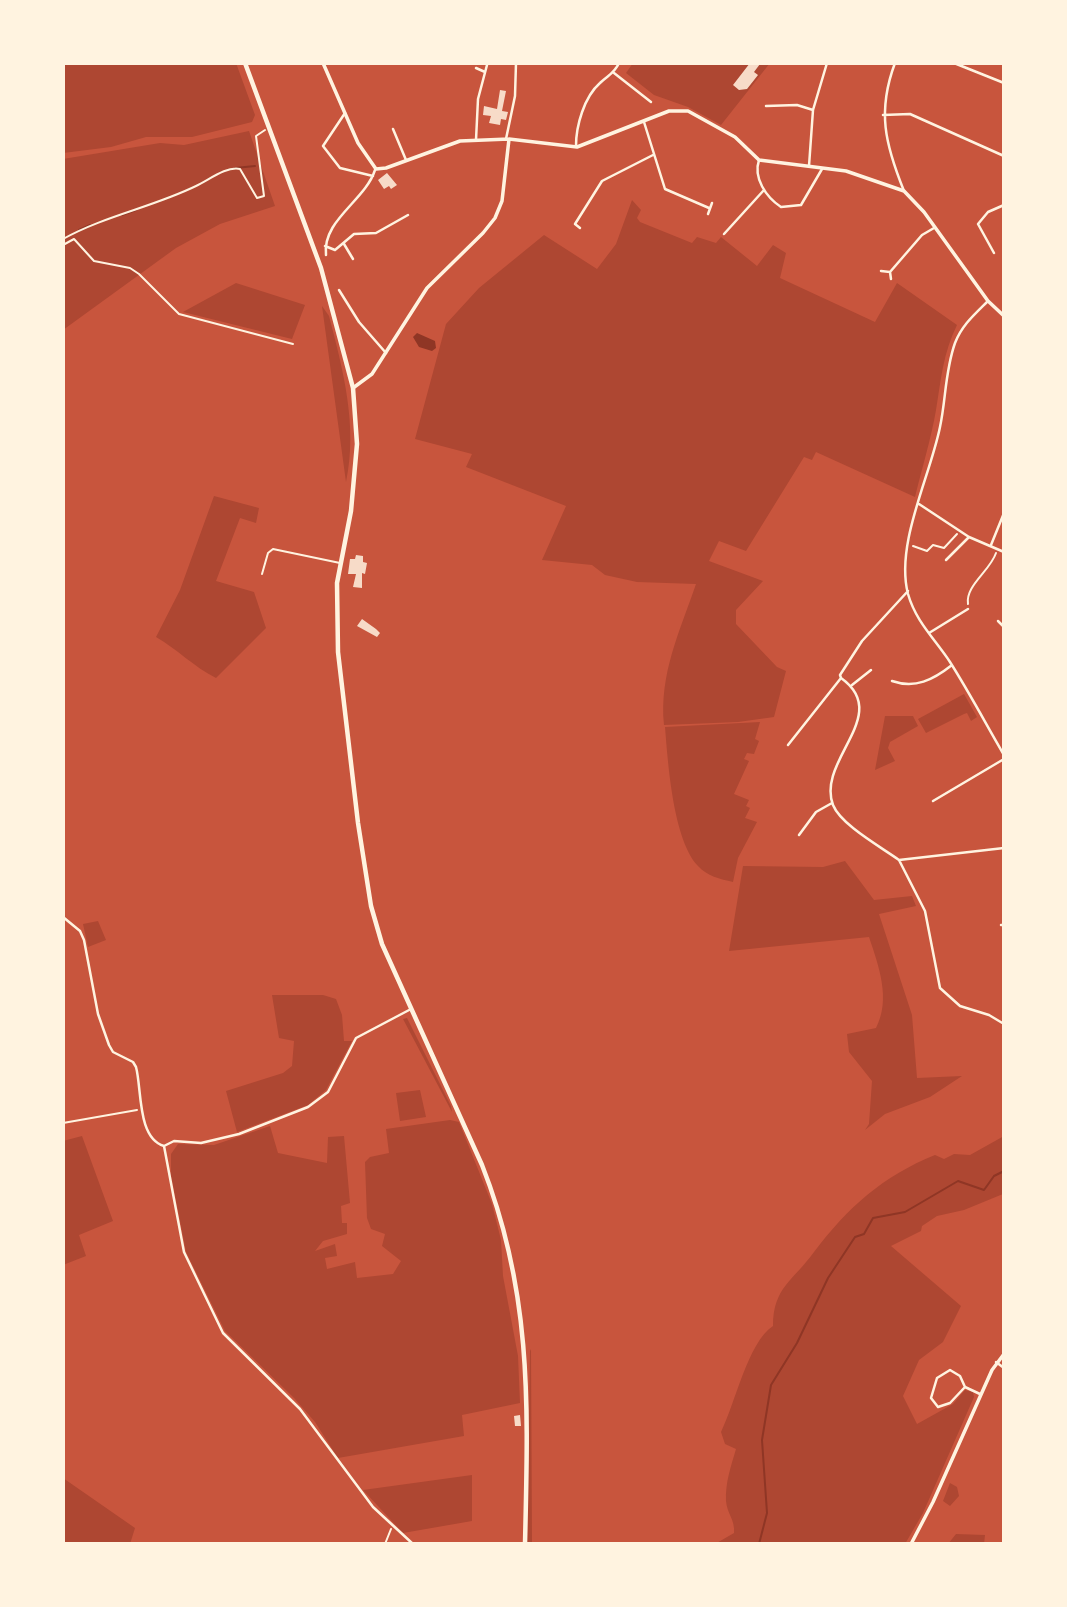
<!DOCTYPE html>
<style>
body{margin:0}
#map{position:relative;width:1067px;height:1607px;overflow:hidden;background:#c8553d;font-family:Rubik,sans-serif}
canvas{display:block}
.frame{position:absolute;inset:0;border:65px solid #fff3e0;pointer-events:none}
</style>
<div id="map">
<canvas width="1067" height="1607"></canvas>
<div class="frame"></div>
</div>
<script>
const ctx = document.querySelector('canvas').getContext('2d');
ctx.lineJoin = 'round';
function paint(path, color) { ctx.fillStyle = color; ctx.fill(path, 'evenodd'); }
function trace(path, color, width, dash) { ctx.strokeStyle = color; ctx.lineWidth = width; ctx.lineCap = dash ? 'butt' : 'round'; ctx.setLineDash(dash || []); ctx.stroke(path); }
paint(new Path2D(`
 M63,63H236L255,115L252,122L192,137H146L111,147L63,153Z
 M633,63H770L721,125L688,107L654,95L626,73Z
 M249,131L275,206L220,224L176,248L63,330V159L160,143L184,145Z
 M632,200L641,210L637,218L640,222L692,243L697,237L716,243L721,237L757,266L773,245L786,253L780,278L875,322L897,283L957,325C943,353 941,380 936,410C931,439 922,468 915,497L816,452L812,460L804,457L746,551L719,541L709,561L763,581L736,610V624L777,667L786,671L774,717L738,722L664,725C659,674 680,631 696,584L637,582L605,575L592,565L542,560L566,506L466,467L472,454L415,439L446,324L479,288L544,235L597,269L616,244Z
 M236,283L305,305L292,339L183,312Z
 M322,306L329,316C343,370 358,426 346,482Z
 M214,496L259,508L256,523L240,518L216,581L254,592L266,628L216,678C194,667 177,649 156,637L180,590Z
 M964,694L977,717L971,721L967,713L964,714L926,733L918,719Z
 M885,716H913L918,726L890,742L888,748L895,761L875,770Z
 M760,722L755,739L759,741L754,754L747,753L744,759L749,761L734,794L749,800L746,806L750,808L745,818L757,822L738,858L733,882C720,879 707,876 698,866C673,839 668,763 665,727Z
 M845,861L874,900L912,896L916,906L879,914L912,1015L917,1078L962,1076L930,1097L885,1114L865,1130L869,1124L872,1081L849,1052L847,1034L876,1028C891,999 879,967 869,937L729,951L743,866L823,867Z
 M98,921L106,940L88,947L83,924Z
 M272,995H323L336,999L342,1015L344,1041H352L326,1090L308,1105L237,1132L226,1091L283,1073L292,1066L294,1041L279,1038Z
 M407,1018L451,1106L452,1112L403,1019Z
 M420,1090L426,1117L400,1121L396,1093Z
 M450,1120L459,1122L492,1204L501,1240L503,1276L518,1356L520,1403L462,1415L464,1436L338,1458L315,1422L294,1398L225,1331L186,1252L171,1175V1154L178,1144L214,1145L270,1126L278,1153L327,1163L328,1137L344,1136L350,1203L341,1206L342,1223H347V1234L323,1241L315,1251L335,1244L337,1256L325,1258L327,1269L355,1262L357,1278L393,1274L401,1261L382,1246L385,1234L371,1229L367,1218L365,1162L370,1157L389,1153L386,1129Z
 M82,1136L113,1221L79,1235L86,1256L63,1265V1141Z
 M1004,1136L1003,1194L964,1210L937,1216L922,1226L921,1231L891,1246L961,1306L943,1342L919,1360L903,1396L917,1424L953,1404L965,1390L973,1392L974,1397L923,1513L905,1544H715L734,1533C735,1519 727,1514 726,1501C725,1483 731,1466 736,1449L725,1444L721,1432C735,1404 748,1342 773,1326C773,1287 794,1280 814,1252C848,1207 883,1176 935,1155L944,1159L954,1154L970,1155Z
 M531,1349L532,1544H527L530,1351Z
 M472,1475V1521L403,1533L363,1490Z
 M63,1478L135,1528L130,1544H63Z
 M950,1483L957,1487L959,1496L950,1506L943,1501Z
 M956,1534L985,1535L984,1544H948Z`), '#ae4732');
paint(new Path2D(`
 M417,333L435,341L436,348L432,351L419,347L413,337Z`), '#8f3625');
trace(new Path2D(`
 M235,168L255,166
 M122,215L136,210
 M79,230L90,225
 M759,1544L767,1513L762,1440L771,1385L797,1343L828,1278L855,1237L864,1234L873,1218L905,1212L958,1181L984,1190L994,1176L1004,1171`), '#8f3625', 2);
paint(new Path2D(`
 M750,63L760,64L754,72L758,75L747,89L739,90L733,85Z
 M500,90L506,91L502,111L508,112L506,120L501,119L500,125L489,123L491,116L483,115L484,106L497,109Z
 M387,173L397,185L391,189L389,186L384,189L378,180Z
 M356,555L363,556V562L367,563L365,574L362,573V588L353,587L356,574H348L350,559H355Z
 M362,619L376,629L380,633L377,637L357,626Z
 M520,1415L521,1426H515L514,1416Z`), '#f7dbc8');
trace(new Path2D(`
 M63,239C104,216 153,207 196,186C209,180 226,166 240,169L257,198L264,196L256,136L265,130
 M63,245L74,239L94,261L130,268L139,274L179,314L293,344
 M913,546L927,551L933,545L944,548L957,534
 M968,604C965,586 990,571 996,553
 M63,1123L137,1110
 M385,1544L391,1529`), '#fff3e0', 2);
trace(new Path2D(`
 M262,574L268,553L273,549L340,563`), '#fff3e0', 2);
trace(new Path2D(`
 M895,63C877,111 885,144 904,191
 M954,63L1004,83
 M476,68L485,72
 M614,73L651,102
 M766,106L797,105L813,110
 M345,113L323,146L340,168L373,176
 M883,115L910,114L1004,156
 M644,122L665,189L709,208
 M393,129L406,160
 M506,139L515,96L516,63
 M476,140L478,99L487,65
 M576,146C576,126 584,97 600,83C608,75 614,74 619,63
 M759,160C753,178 766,197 781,207L801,205L822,169
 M809,166L813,110L827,63
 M708,214L712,203
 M580,228L575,224L602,181L653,155
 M724,234L764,190
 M344,244L353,259
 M325,246L335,250L354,234L376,233L408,215
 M994,253L978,224L988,212L1004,205
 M326,255C322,220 365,201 375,170
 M881,271L890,272L922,235L934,228
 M890,272L891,279
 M339,290L359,322L386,353
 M988,301C975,314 962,325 955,343C945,371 946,399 940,427C930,477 895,544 908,594C916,622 935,639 950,662C969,692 986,724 1004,755
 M919,504L969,537L1004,552
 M991,545L1004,513
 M946,560L969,537
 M998,621L1004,627
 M929,633L968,609
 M841,678C893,715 816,760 833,805C841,825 881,847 899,860L1004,848
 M841,678L840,675L862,641L908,591
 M892,681C915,689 933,680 952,665
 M852,685L871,670
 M788,745L841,678
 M933,801L1004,759
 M799,835L816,812L832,803
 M899,860L925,911L940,988L960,1006L989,1015L1004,1024
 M63,917L80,931L84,940L98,1014L109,1045L113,1052L133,1062L136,1067C142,1089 137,1138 164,1146
 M1001,925H1004
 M164,1146L184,1252L223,1333L300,1409L373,1507L413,1544
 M164,1146L174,1141L201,1143L239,1134L308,1107L328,1092L356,1038L411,1009
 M996,1362L1004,1368
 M965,1387L960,1376L950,1370L937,1378L931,1398L938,1407L950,1403L965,1387L980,1394`), '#fff3e0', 2.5);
trace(new Path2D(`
 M323,63L358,143L376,169L386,168L460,141L509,139L577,147L669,111H688L735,137L759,160L846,171L904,191L924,212L988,301L1004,316
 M353,388L372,374L427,288L483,233L495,218L502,201L509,139
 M911,1544L933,1502L992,1370L1004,1354`), '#fff3e0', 3.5);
trace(new Path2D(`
 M245,63L321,268L353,388L357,444L351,511L337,583L338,652L358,823L371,906L382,944L482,1165C533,1294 528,1409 525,1544`), '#fff3e0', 4.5);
</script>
